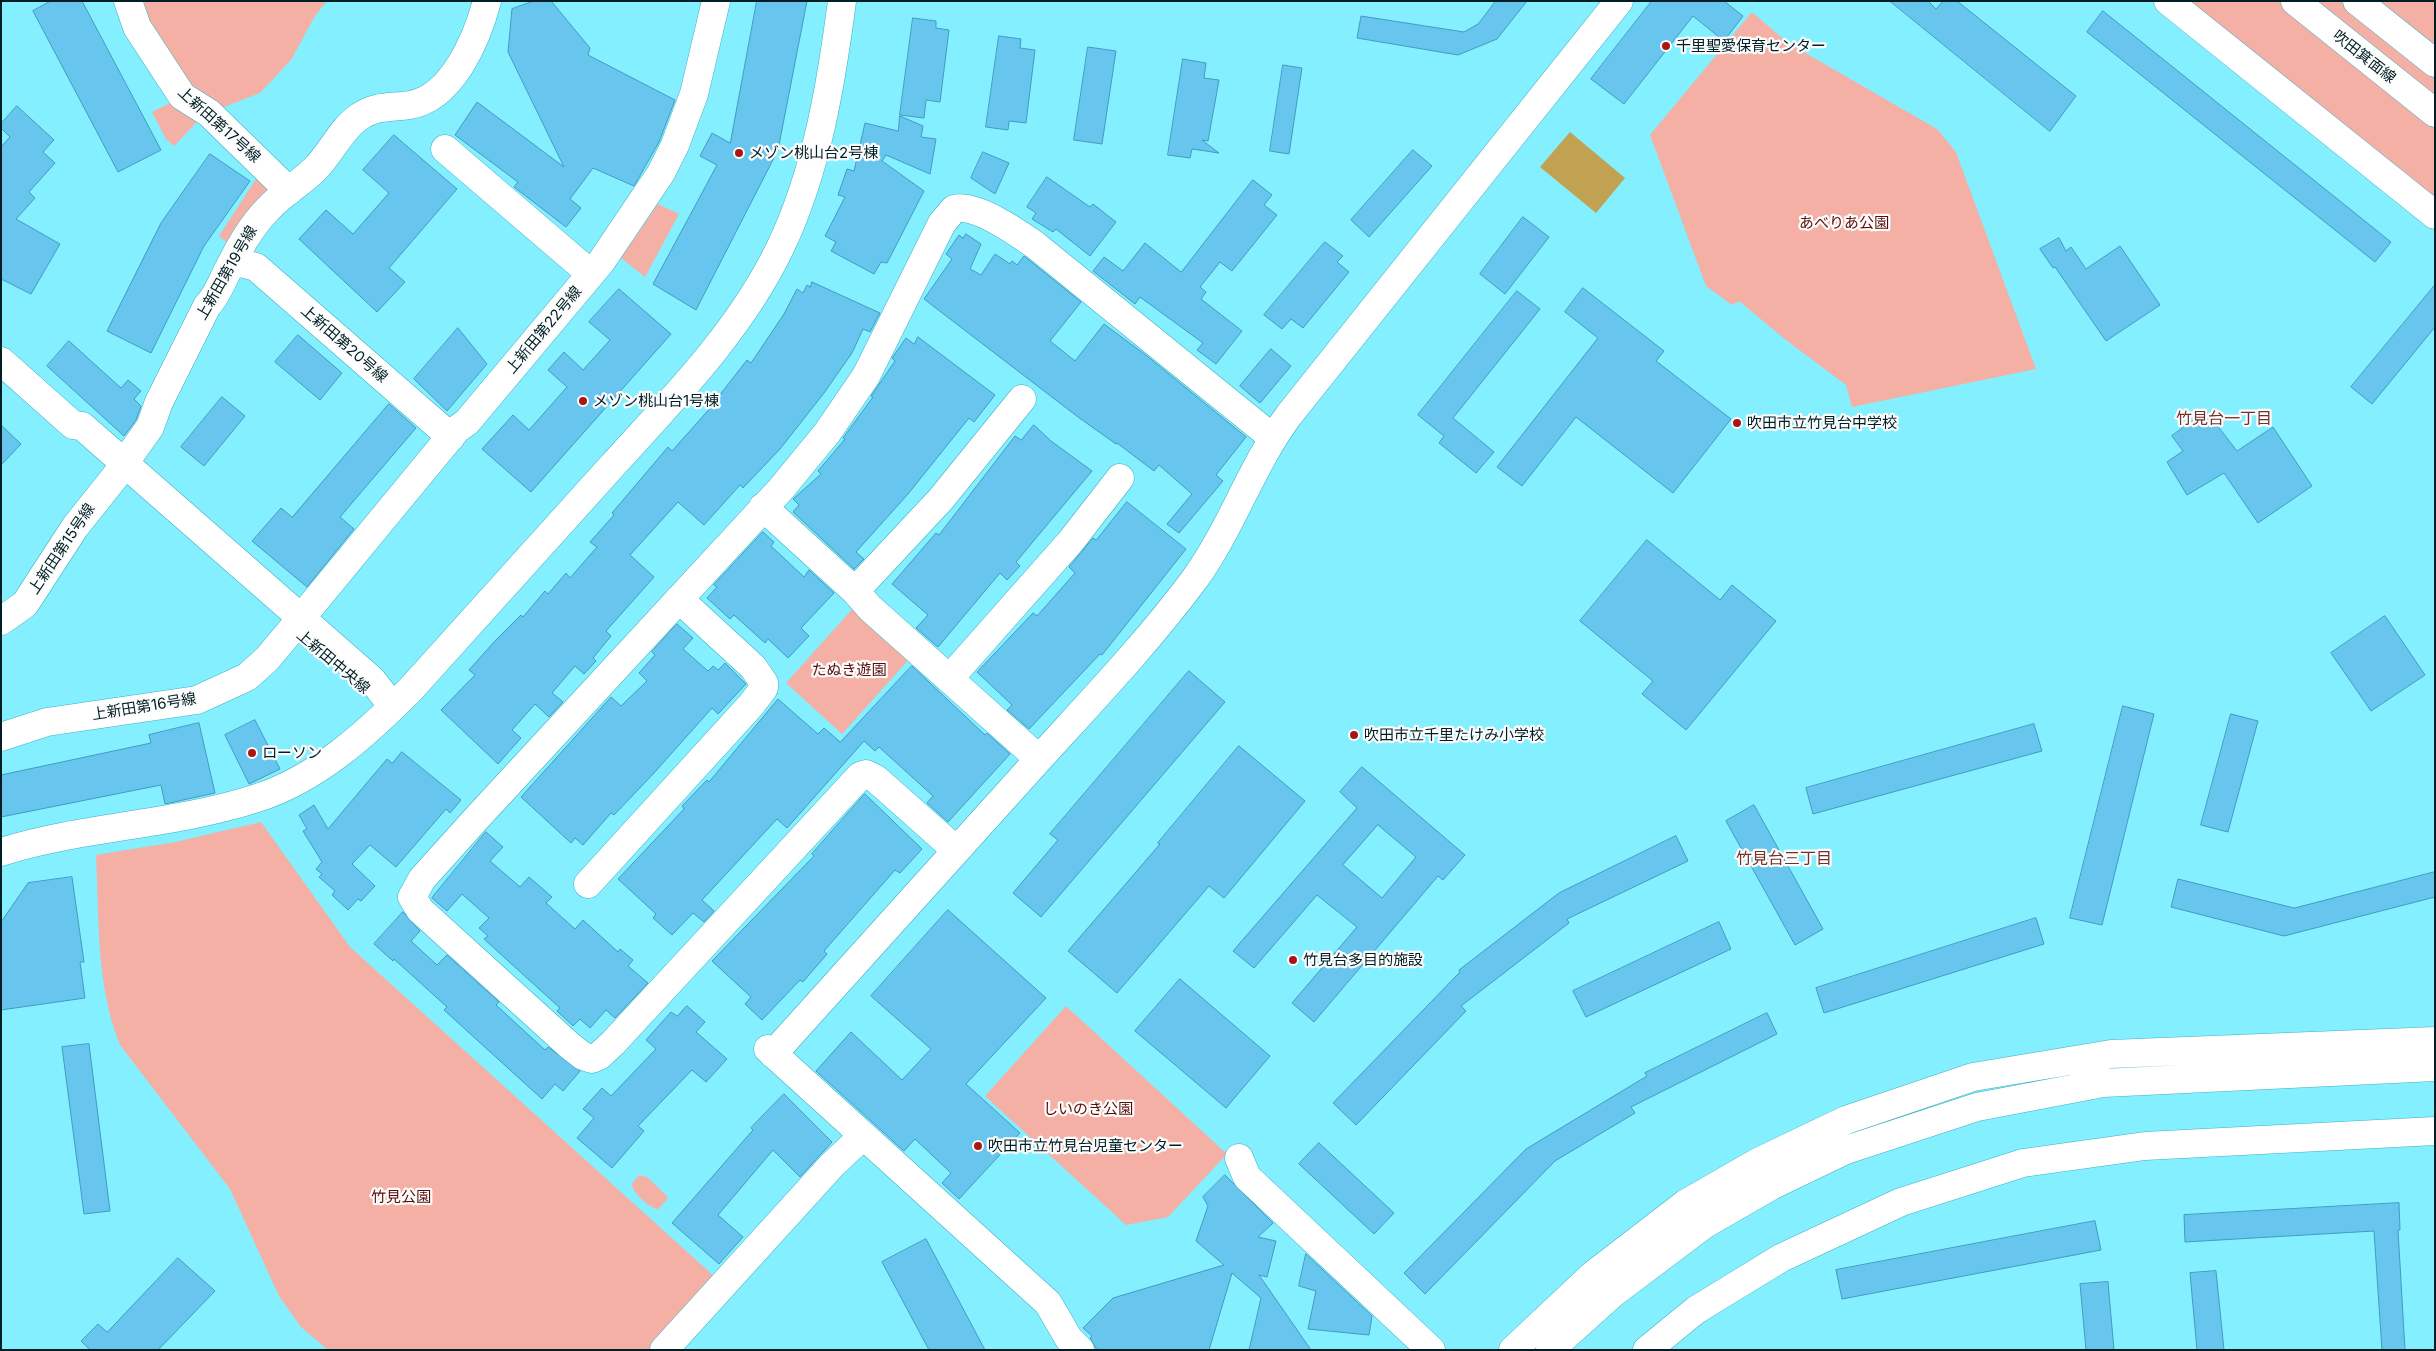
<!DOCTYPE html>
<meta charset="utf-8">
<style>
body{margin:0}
#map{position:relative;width:2436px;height:1351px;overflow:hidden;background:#83efff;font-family:Inter,sans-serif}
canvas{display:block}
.frame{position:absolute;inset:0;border:2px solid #001f24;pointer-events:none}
</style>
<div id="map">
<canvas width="2436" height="1351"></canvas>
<div class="frame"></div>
</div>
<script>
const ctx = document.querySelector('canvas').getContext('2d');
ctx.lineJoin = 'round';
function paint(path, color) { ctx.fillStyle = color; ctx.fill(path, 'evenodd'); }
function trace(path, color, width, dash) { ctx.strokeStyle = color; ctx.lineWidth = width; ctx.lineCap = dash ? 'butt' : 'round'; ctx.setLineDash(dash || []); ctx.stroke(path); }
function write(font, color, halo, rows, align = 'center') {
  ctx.font = font + ' Inter,"Noto Sans JP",sans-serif'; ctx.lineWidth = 4.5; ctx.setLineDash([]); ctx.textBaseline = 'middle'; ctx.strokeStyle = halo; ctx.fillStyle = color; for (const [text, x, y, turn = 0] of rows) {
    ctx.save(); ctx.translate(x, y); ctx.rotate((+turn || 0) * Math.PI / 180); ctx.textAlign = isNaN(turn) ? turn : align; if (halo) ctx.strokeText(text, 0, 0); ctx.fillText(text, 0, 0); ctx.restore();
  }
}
paint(new Path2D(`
 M138,1H327L315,16L291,60L260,93L219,109L192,90L165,45L157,39Z
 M2184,1H2279L2435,127V201Z
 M2317,1H2342L2435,76V96Z
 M2376,1H2432L2435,3V48Z
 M1752,12L1788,43L1937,129L1956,152L2036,369L1852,407L1846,385L1786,340L1739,301L1732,305L1706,286L1650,135Z
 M172,102L199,120L174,146L166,139L152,112Z
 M260,173L269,185L263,201L230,245L219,236Z
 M658,204L679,214L645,277L621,258Z
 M856,605L912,656L842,734L786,683Z
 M261,822L350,947L716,1278L651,1350H328L301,1327L279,1296L230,1189L120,1045C96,986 99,918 96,855L175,842Z
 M1066,1006L1227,1154L1168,1217L1126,1225L985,1096Z
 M639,1175L647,1177L667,1196V1200L658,1209C650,1208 632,1193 632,1184Z`), '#f5b0a6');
paint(new Path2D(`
 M1570,132L1625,178L1596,213L1540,167Z`), '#c1a252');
const building = new Path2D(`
 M51,1H82L161,150L118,172L33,11Z
 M534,1H551L590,48L588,55L675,100L659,142L634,186L593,168L570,199L581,208L566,227L514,187L518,182L455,135L477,102L564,167L508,52L512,9Z
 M757,1H807L778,150L696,310L653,284L717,165L700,156L712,133L730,143Z
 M1496,1H1527L1497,39L1458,55L1357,38L1361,16L1464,32L1478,24Z
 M1652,1H1724L1743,16L1724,41L1693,16L1624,104L1591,79Z
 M1890,1H1928L1936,9L1943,1H1957L2076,96L2050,131Z
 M2103,11L2391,242L2375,262L2087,32Z
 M913,18L936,21V28L949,30L940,102L926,100L924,118L900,115Z
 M999,36L1021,39L1020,48L1035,50L1026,123L1009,121L1008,130L986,127Z
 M1088,47L1116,51L1102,144L1074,140Z
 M1183,59L1206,63L1204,78L1219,80L1208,141L1202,140L1219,153L1192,149L1190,158L1168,155Z
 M1283,65L1302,68L1289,154L1270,151Z
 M17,106L54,140L43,152L55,163L29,192L35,198L16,219L60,244L31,294L1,279V147L10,137L1,128V124Z
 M900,116L923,126L921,137L936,139L930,174L886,155L882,161L924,191L887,263L881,262L874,274L831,251L836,242L825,236L845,197L838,195L847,169L854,171L865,123L898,131Z
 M394,135L457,189L389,268L405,282L377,312L299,239L326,210L353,234L389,193L363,170Z
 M1413,150L1432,166L1369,237L1351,220Z
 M983,152L1009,163L995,194L971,178Z
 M210,154L250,181L204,246L151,353L107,331L161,223Z
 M1047,177L1090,207L1093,204L1116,222L1090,256L1056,229L1053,232L1032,219L1036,213L1027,207Z
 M1253,180L1272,195L1264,205L1277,215L1232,271L1220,262L1200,287L1206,292L1201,299L1242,331L1216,364L1197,350L1203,343L1140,297L1135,304L1093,271L1104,257L1123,271L1145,243L1181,272Z
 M1523,217L1549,237L1505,294L1480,274Z
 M966,234L981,244L970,269L981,275L995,254L1010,264L1012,261L1017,265L1024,256L1081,302L1050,341L1075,361L1104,324L1147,356L1246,437L1216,475L1223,481L1179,533L1167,524L1192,494L1159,465L1154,471L1117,443L1116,444L1078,417L924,299L952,259L946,254L959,235L963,238Z
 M2059,238L2066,251L2071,247L2086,269L2120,246L2160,305L2106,341L2055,267L2053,268L2040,249Z
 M1325,242L1343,256L1337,262L1349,272L1303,328L1291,319L1282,329L1264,315Z
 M812,282L880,313L870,332L863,329L852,353L824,393L780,449L743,488L740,485L704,525L678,502L630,555L654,577L606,631L611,636L593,658L596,661L584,674L575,666L552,693L563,702L549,717L535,704L512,730L521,738L498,764L441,710L475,675L469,670L494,642L521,615L523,617L545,591L548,594L566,573L570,578L597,547L590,542L614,515L612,513L668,447L672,451L720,397L719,396L747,360L751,363L784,314L797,289L803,293L807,285L810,287Z
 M2435,285V327L2372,404L2351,387Z
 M1583,288L1664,351L1656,361L1731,419L1673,493L1576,417L1522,486L1497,467L1598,338L1565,312Z
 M619,289L671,334L531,492L482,449L513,415L529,430L567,387L548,370L564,352L583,370L610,340L589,322Z
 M1517,291L1540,309L1453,418L1494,452L1476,473L1439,443L1444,436L1418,415Z
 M458,328L487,364L447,411L414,379Z
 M298,335L342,373L320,400L275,362Z
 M918,337L995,395L974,422L969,418L908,494L856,552L864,559L854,569L793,512L799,505L793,499L821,474L818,471L845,439L843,438L873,397L871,396L895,361L892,358L906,338L914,344Z
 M69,341L121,388L128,380L141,391L134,399L141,406L136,420L124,436L47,366Z
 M1271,349L1291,366L1260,403L1240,386Z
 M222,397L245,416L204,466L181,447Z
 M389,404L416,428L340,517L354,529L307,587L252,541L281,508L292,517Z
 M2206,411L2237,451L2273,427L2312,486L2258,523L2224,473L2187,495L2167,462L2183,451L2172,436Z
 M1,425L21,444L1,465Z
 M1034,425L1051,441L1092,471L1016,562L1020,566L1007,580L1000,573L938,647L916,628L928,615L892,584L936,533L939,535L1015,436L1021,440Z
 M1127,502L1186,549L1102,655L1100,654L1029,729L1007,710L1012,705L977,672L1033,613L1037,616L1075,573L1069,567L1093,538L1096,540Z
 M763,532L774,542L771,546L804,577L809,570L834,593L801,628L809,636L788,658L768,639L765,643L734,615L730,619L707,598L717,587L714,585Z
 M1647,540L1720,600L1732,585L1776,621L1686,730L1642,694L1653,681L1580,621Z
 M2385,616L2425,675L2371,711L2331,653Z
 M677,624L693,638L683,649L708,671L713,666L718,670L725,663L746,684L718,714L712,708L654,773L614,815L611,813L583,845L575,838L571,843L521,797L611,697L621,706L647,681L639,673L655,655L652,652Z
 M912,666L985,735L987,733L1010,754L948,822L927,803L933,796L879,747L875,751L864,741L787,828L777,819L702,900L714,911L704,922L693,913L672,935L653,918L656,914L618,879L684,809L682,806L707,780L709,782L778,699L818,734L824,728L840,742Z
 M1189,671L1225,702L1041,917L1013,893L1058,840L1050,834Z
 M2123,706L2154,714L2102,925L2070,918Z
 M2231,714L2258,721L2228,832L2201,825Z
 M255,720L280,769L249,784L225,735Z
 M199,723L215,793L165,804L161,785L1,817V775L151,743L149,735Z
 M2034,724L2042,751L1813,814L1806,788Z
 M1239,746L1305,801L1224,898L1209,886L1117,993L1068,951L1160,844L1158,843Z
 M402,752L461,800L450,813L446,809L396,867L370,845L352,864L375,886L361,901L358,899L348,910L332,895L335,891L319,877L322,874L316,869L322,862L303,831L307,829L299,815L314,805L328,829L387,759L392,763Z
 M1362,767L1465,855L1443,880L1438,876L1314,1022L1292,1003L1357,927L1317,895L1254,968L1233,951L1357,808L1340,792ZM1378,825L1416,857L1382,898L1343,865Z
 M865,794L922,849L900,873L895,870L824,951L827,954L803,982L800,980L762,1020L745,1004L751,997L712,961L814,856L812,854Z
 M1754,805L1823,929L1795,945L1726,821Z
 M486,832L503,847L490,861L520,887L529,877L552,897L546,903L575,929L583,920L618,952L620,949L633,960L628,966L648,983L615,1018L606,1010L590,1028L580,1019L573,1026L557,1011L560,1008L484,939L488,936L479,928L489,918L462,894L447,911L432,898Z
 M1676,836L1688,861L1567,919L1569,923L1461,1006L1466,1011L1356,1125L1333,1103L1460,972L1459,970L1559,893Z
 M2435,872V897L2284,936L2171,907L2178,879L2294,908Z
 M72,877L84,962H80L85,998L1,1010V922L28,883Z
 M948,910L1046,998L966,1084L1020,1133L959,1199L942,1183L951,1173L915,1139L904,1151L816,1071L851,1032L902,1080L931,1049L871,996Z
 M403,912L420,931L411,941L437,965L447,955L499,1002L496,1005L545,1050L548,1047L580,1071L563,1091L555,1084L542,1099L444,1010L447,1007L394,959L393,961L374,944Z
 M2036,918L2044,944L1824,1013L1816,988Z
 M1719,922L1731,949L1586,1017L1573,991Z
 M1180,979L1270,1056L1226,1108L1135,1031Z
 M687,1006L705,1022L696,1032L727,1059L706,1082L692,1070L638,1126L644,1131L612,1168L577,1138L594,1118L583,1109L602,1088L611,1096L656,1049L646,1040L671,1012L677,1016Z
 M1767,1013L1777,1034L1631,1107L1635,1113L1555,1161L1425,1294L1404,1273L1526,1149L1647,1076L1645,1073Z
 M89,1044L110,1211L84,1214L62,1047Z
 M784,1094L832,1142L800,1177L773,1150L718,1215L743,1237L719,1264L672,1223L753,1130L751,1128Z
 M1319,1143L1394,1213L1374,1234L1299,1164Z
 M1225,1175L1273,1223L1258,1237L1276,1241L1267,1277L1259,1275L1311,1350H1249L1261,1298L1232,1273L1209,1350H1097L1090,1338L1092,1336L1083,1328L1113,1298L1224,1265L1196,1241L1208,1206L1203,1197Z
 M2399,1203L2400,1230H2398L2405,1350H2382L2374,1231L2185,1242L2184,1215Z
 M2095,1221L2101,1250L1842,1299L1836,1270Z
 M926,1239L985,1350H929L882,1262Z
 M1306,1254L1372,1316L1369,1335L1308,1329L1316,1291L1299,1286Z
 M178,1258L215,1291L158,1350H90L81,1341L98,1324L107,1332Z
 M2216,1271L2224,1350H2197L2190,1273Z
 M2108,1282L2114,1350H2086L2080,1284Z`);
paint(building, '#67c5ee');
trace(building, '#409cc1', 1);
const minor = new Path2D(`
 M128,1L137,27L182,96L209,113L289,191
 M2168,1L2435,215
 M445,149L591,274
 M233,261L256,267L451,437
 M1,361L73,425L82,426L372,680L393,707
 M125,462L150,427L159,402L207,306C217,296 221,283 228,270C239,248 251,226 269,208C283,193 301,183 315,169C331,153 341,129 359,117C376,105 391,108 410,105C452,98 477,39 487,1
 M763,507L855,591L870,608L1039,759
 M855,591L941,499L1022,399
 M301,618L456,430L467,422L601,262L661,173L675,145L694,94L716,1
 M1,621L25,604L75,527L118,473
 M949,679L1071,541L1120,478
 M1,737L47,722L197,700L247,677L267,659L293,628
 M956,850L876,779L866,774L860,776L613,1043L599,1056L592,1059L583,1056L570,1046L420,910L412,897L422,879L475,820L781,489L827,433L866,376L942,223L954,209C975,203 1018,233 1035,245L1273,438
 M1,852C83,826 175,825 257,798C317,779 366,734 410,690C477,616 544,541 612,466C673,399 740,331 780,248C817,171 831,85 842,1
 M588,884L751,705L764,688V683L753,667L679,599
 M768,1049L1048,1303L1069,1339L1080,1350
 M773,1054C856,963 937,871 1020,780C1079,714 1141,651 1194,580C1232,528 1251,466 1289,415L1619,1
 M1239,1158L1247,1177L1431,1350
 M664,1350L832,1165L863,1136
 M1513,1350L1594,1274L1685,1204L1758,1162L1846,1120L1973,1077L2111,1054L2435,1041
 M1550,1350L1612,1294L1705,1224L1771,1186L1846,1150L1977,1107L2103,1083L2435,1067
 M1647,1350L1696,1310L1781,1258L1901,1202L2023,1163L2145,1146L2435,1131`);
const major = new Path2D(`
 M2295,1L2435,113
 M2357,1L2435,63`);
trace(minor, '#3fb0c0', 29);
trace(major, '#3fb0c0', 29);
trace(minor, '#fff', 28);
trace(major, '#fff', 28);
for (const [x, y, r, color] of [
 [1666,46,5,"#a91613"],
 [739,153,5,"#a91613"],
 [583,401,5,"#a91613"],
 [1737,423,5,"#a91613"],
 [1354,735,5,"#a91613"],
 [252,753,5,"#a91613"],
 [1293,960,5,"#a91613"],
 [978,1146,5,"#a91613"]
]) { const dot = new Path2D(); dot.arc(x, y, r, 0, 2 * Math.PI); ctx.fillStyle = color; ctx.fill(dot); trace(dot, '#fcfcfc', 2); }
write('15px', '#001f24', '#fcfcfc', [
 ["千里聖愛保育センター",1676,46],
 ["メゾン桃山台2号棟",749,153],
 ["メゾン桃山台1号棟",593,401],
 ["吹田市立竹見台中学校",1747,423],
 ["吹田市立千里たけみ小学校",1364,735],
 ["ローソン",262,753],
 ["竹見台多目的施設",1303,960],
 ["吹田市立竹見台児童センター",988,1146]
], 'left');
write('15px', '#001f24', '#fcfcfc', [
 ["吹田箕面線",2364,57,38],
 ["上新田第17号線",219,125,42],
 ["上新田第19号線",227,273,-60],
 ["上新田第22号線",544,330,-50],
 ["上新田第20号線",344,344,41],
 ["上新田第15号線",62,549,-56],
 ["上新田中央線",333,662,40],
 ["上新田第16号線",144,707,-9]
]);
write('15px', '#580c09', '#fcfcfc', [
 ["あべりあ公園",1844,223],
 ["たぬき遊園",849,670],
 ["しいのき公園",1088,1109],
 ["竹見公園",401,1197]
]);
write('16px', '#742f27', '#fcfcfc', [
 ["竹見台一丁目",2224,419],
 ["竹見台三丁目",1784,859]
]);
</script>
